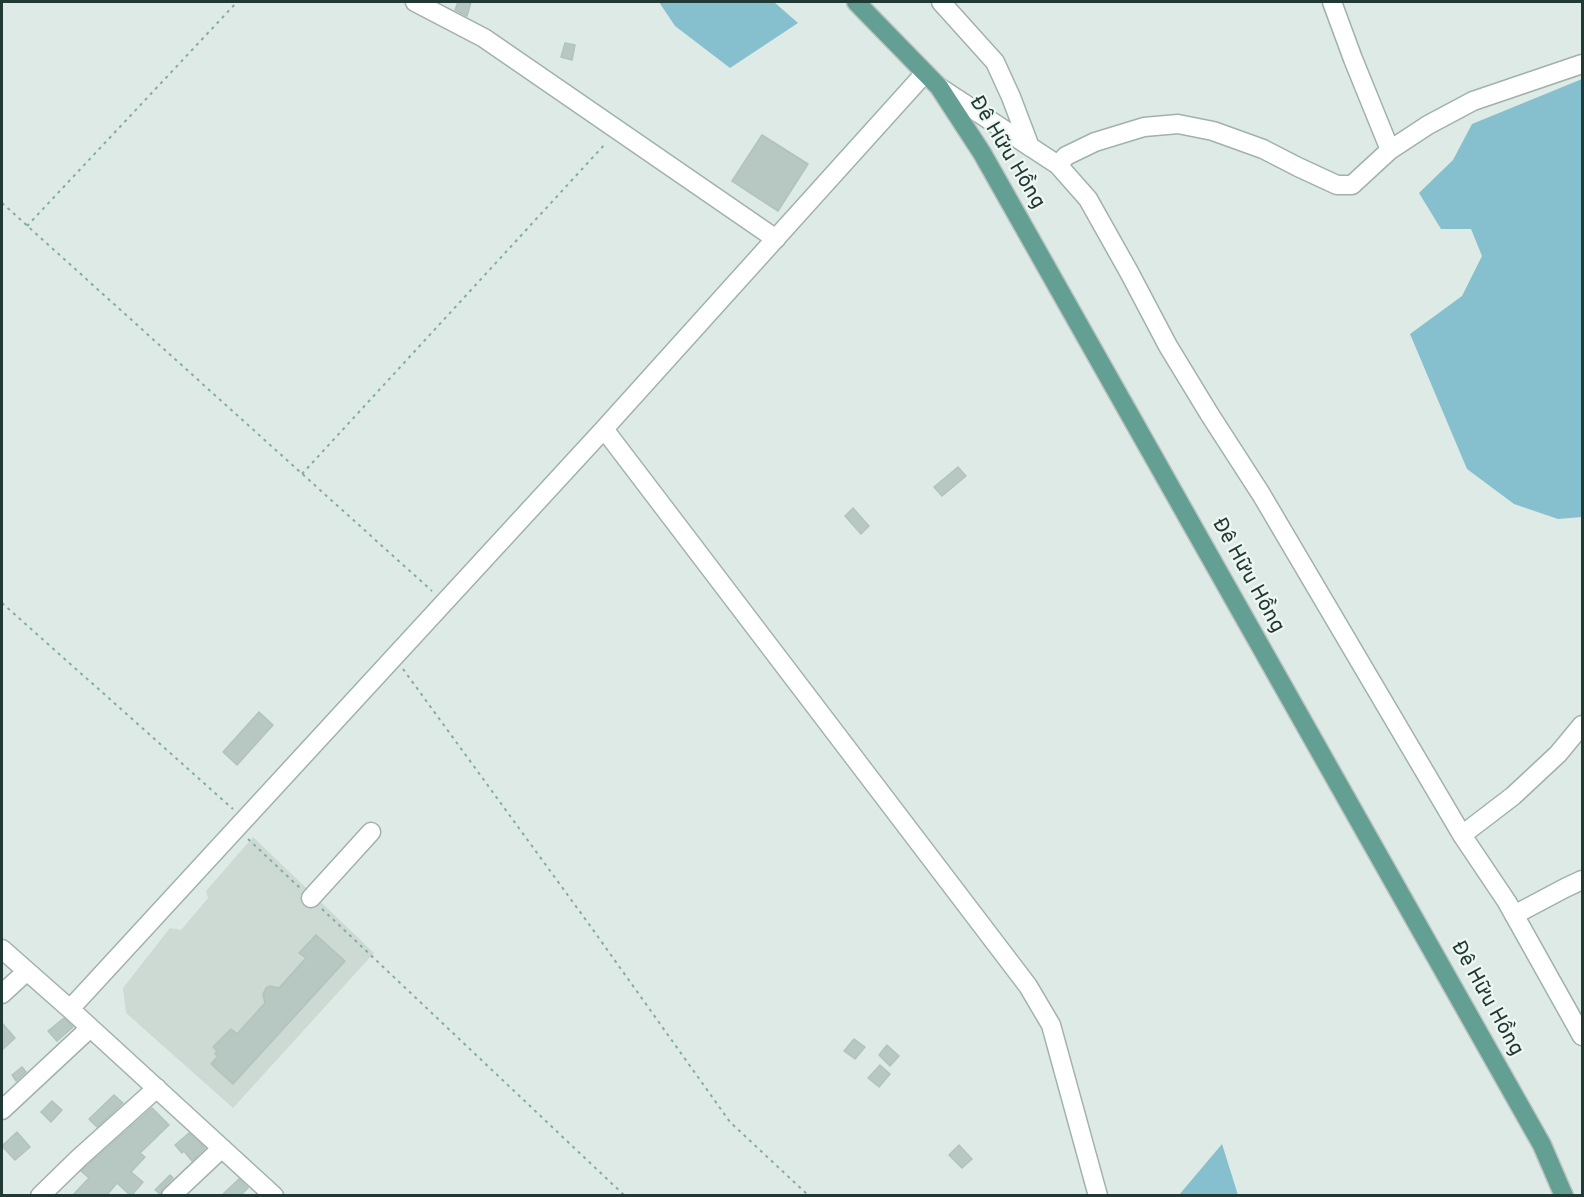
<!DOCTYPE html>
<meta charset="utf-8">
<style>
body{margin:0}
#map{position:relative;width:1584px;height:1197px;overflow:hidden;background:#deeae5;font-family:Overpass,sans-serif}
canvas{display:block}
.frame{position:absolute;inset:0;border:3px solid #203934;pointer-events:none}
</style>
<div id="map">
<canvas width="1584" height="1197"></canvas>
<div class="frame"></div>
</div>
<script>
const ctx = document.querySelector('canvas').getContext('2d');
ctx.lineJoin = 'round';
function paint(path, color) { ctx.fillStyle = color; ctx.fill(path, 'evenodd'); }
function trace(path, color, width, dash) { ctx.strokeStyle = color; ctx.lineWidth = width; ctx.lineCap = dash ? 'butt' : 'round'; ctx.setLineDash(dash || []); ctx.stroke(path); }
function write(font, color, halo, rows, align = 'center') {
  ctx.font = font + ' Overpass,sans-serif'; ctx.lineWidth = 4.5; ctx.setLineDash([]); ctx.textBaseline = 'middle'; ctx.strokeStyle = halo; ctx.fillStyle = color; for (const [text, x, y, turn = 0] of rows) {
    ctx.save(); ctx.translate(x, y); ctx.rotate((+turn || 0) * Math.PI / 180); ctx.textAlign = isNaN(turn) ? turn : align; if (halo) ctx.strokeText(text, 0, 0); ctx.fillText(text, 0, 0); ctx.restore();
  }
}
paint(new Path2D(`
 M253,837L374,953L233,1108L126,1013L123,988L170,928L181,930L208,898L206,891Z`), '#cddad4');
paint(new Path2D(`
 M659,2H774L798,23L730,68L675,26Z
 M1582,79V517L1558,519L1514,504L1467,469L1410,334L1462,296L1482,256L1471,229H1441L1419,193L1453,160L1472,124Z
 M1222,1144L1238,1195H1179Z`), '#86c0cf');
const building = new Path2D(`
 M458,2H471L467,16L455,10Z
 M565,43L575,45L572,60L561,57Z
 M762,135L808,164L778,211L732,181Z
 M958,467L966,476L942,496L934,487Z
 M853,508L869,526L861,534L845,516Z
 M259,712L273,725L237,765L223,752Z
 M316,935L345,961L233,1084L211,1064L218,1056L215,1054L217,1051L213,1047L231,1029L237,1034L265,1003L263,994L266,988L270,986L279,988L306,958L299,953Z
 M64,1018L73,1027L57,1041L48,1031Z
 M2,1023L15,1038L2,1050Z
 M854,1039L865,1047L855,1059L844,1051Z
 M887,1045L899,1056L890,1066L879,1055Z
 M880,1065L890,1074L879,1087L868,1078Z
 M22,1067L26,1072L16,1081L12,1075Z
 M114,1095L123,1103L97,1127L89,1119Z
 M52,1101L62,1110L51,1122L41,1112Z
 M152,1108L169,1125L140,1153L145,1157L131,1172L143,1182L131,1196L117,1183L106,1196H72L89,1178L81,1171Z
 M17,1132L30,1147L15,1160L2,1146Z
 M189,1133L205,1148L192,1161L184,1151L182,1153L175,1145Z
 M959,1145L972,1159L962,1168L949,1155Z
 M170,1175L173,1178L163,1188L160,1194L155,1190Z
 M239,1179L248,1188L240,1196H221Z`);
paint(building, '#b7c7c1');
trace(building, '#b1c3bd', 1.5);
const minor = new Path2D(`
 M415,2L484,38L776,239
 M941,2L995,62L1011,97L1030,147
 M1332,2L1353,59L1390,150
 M939,87L1058,165L1066,156L1095,142L1144,127L1178,124L1213,131L1263,149L1298,167L1337,185H1352L1390,150L1428,125L1473,101L1582,64
 M1058,165L1088,199L1129,272L1168,346L1210,415L1261,494L1462,835L1507,902L1582,1036
 M604,429L1028,986L1051,1025L1098,1196
 M1462,835L1513,796L1558,754L1582,725
 M311,898L371,832
 M1514,915L1565,888L1582,880
 M2,949L70,1009L274,1196
 M2,994L27,971
 M70,1009L604,429L925,73
 M2,1110L90,1028
 M40,1196L79,1158L157,1088
 M171,1196L222,1148`);
const major = new Path2D(`
 M856,2L939,87L982,153L1542,1145L1564,1196`);
trace(minor, '#a1b1ac', 21);
trace(major, '#bcc4c2', 21);
trace(new Path2D(`
 M2,203L432,591
 M27,226L237,2
 M302,474L606,143
 M2,603L233,809
 M403,669L591,927L730,1122L809,1196
 M248,839L300,888
 M322,909L625,1196`), '#7fada1', 2, [3, 4.5]);
trace(minor, '#fff', 18);
trace(major, '#639f93', 18);
write('21px', '#203934', '#eff7f3', [
 ["Đê Hữu Hồng",1006,153,59],
 ["Đê Hữu Hồng",1247,576,61],
 ["Đê Hữu Hồng",1486,999,61]
]);
</script>
